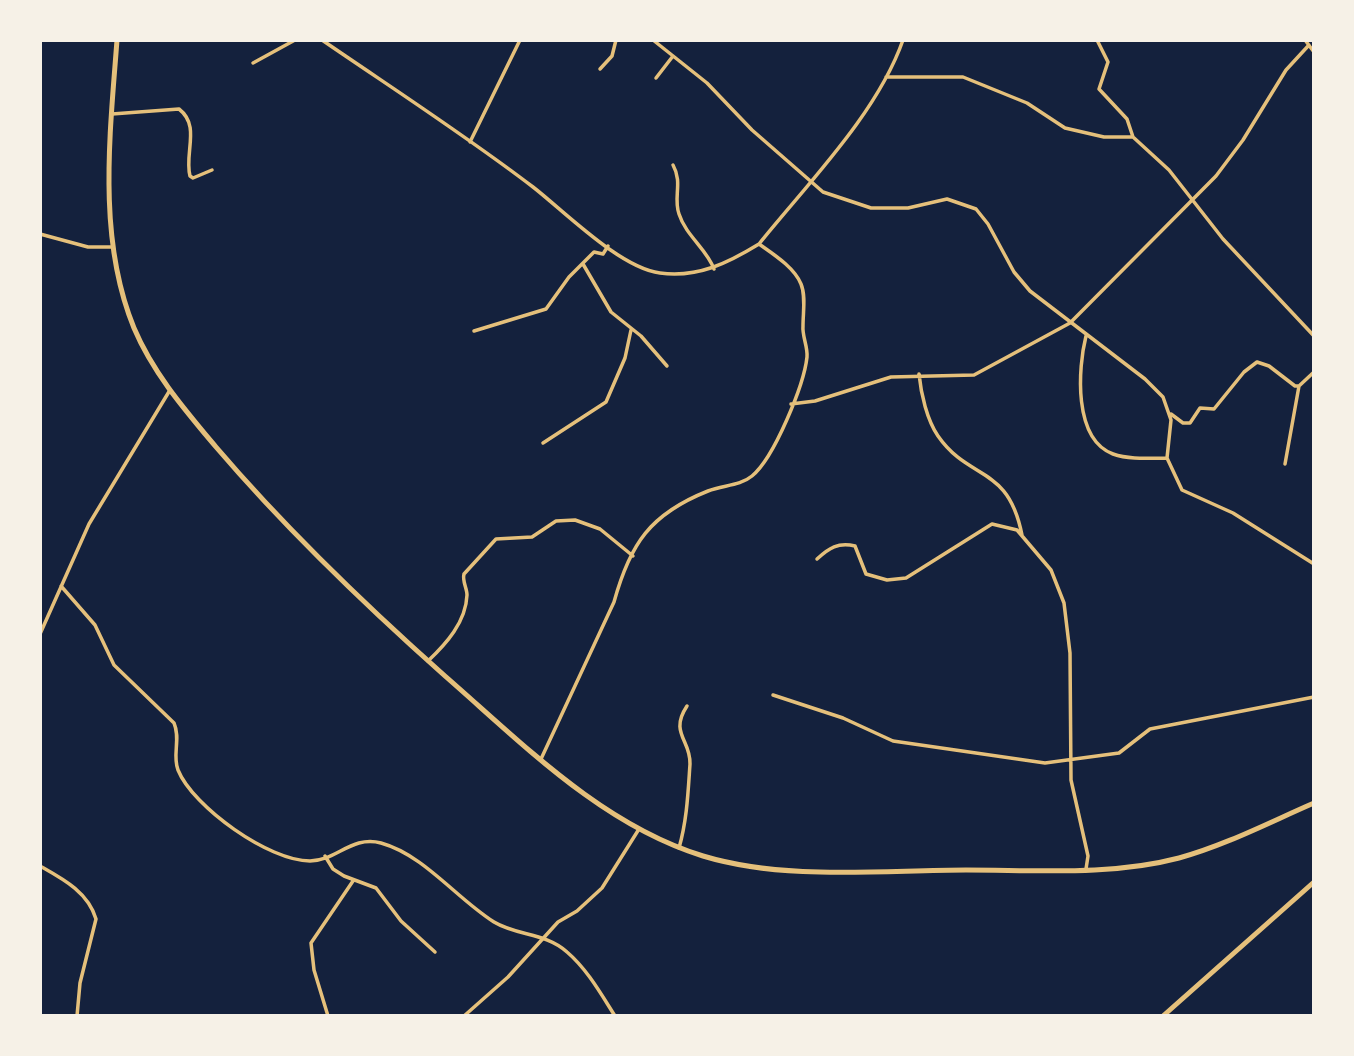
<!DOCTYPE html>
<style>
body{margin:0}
#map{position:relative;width:1354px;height:1056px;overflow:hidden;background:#14213d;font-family:"Sofia Sans Condensed",sans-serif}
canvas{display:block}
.frame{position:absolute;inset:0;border:42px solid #f6f1e7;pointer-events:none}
</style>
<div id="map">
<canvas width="1354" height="1056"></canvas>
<div class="frame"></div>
</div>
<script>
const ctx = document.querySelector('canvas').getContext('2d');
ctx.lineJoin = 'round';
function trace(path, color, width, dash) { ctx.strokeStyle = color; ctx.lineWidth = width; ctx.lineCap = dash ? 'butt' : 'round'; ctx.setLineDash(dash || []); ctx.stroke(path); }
trace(new Path2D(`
 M322,40C392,88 465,135 533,187C564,211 620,268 660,273C698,278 728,263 759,244C808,183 877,114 903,40
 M653,40L707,83L752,130L823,192L871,208H908L947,199L976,209L988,224L1014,272L1030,291L1145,379L1163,397L1171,420L1167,458L1182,490L1233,513L1314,564
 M1097,40L1108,62L1099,89L1127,119L1133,137L1169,170L1223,239L1314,336
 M1305,40L1314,52
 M253,63L295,40
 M600,69L612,56L616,40
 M886,77H963L1027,103L1065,128L1104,137H1132
 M656,78L673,56
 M112,114L179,109C201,126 184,153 190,176L193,178L212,170
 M470,142L520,40
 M673,165C683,183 673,197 679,214C686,236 707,249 714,269
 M40,234L88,247H113
 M583,264L611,312L641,336L667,366
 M474,331L546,309L569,277L594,252L603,254L608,246
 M1086,336C1078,368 1073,439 1113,454C1130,460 1150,458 1167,458
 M919,374C921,394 927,420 938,436C970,482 1008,464 1022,535
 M791,404L815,401L891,377L974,375L1070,323L1216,176L1243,140L1286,70L1309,45
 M1171,414L1183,423H1190L1200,408L1214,409L1244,372L1257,362L1269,366L1295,386H1299
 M543,443L606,402L625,358L631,330
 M1285,464L1299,386L1314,372
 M817,559C829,548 838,542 855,546L866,574L887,580L906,578L992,524L1017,530L1051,570L1064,603L1070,653L1071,780L1088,856L1086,869
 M61,586L95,625L114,665L174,723C181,739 172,755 178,770C193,807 269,861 310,861C336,861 352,835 381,843C424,855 456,898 494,922C517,936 547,933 567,952C587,969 601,994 615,1016
 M40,634L89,524L170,390
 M428,661C446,644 466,622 467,595C467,588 462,581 464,574L496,539L532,537L556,521L575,520L600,529L633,556
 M773,695L843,718L893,741L1045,763L1119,753L1150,729L1314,697
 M541,759L614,602C630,544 650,514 708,491C723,485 740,486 752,476C774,458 804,385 807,357C808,347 802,336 803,326C803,312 806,296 801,284C794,267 773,254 759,244
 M679,848C687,820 688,793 690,764C691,740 669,733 687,706
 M325,856L333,869L344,876L376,888L401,921L435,952
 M40,866C63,879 88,892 96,919L80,983L77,1016
 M328,1016L314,970L311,943L353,881
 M464,1016L508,977L558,922L577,911L602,888L639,829`), '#e5c07b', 3.5);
trace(new Path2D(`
 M117,40C110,134 97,238 134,328C153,373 185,410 216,447C287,530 364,604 445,676C523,744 602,825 703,856C786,881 881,870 966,870C1036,870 1111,876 1179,858C1226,845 1270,822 1314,803
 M1163,1016L1314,882`), '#e5c07b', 5);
</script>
